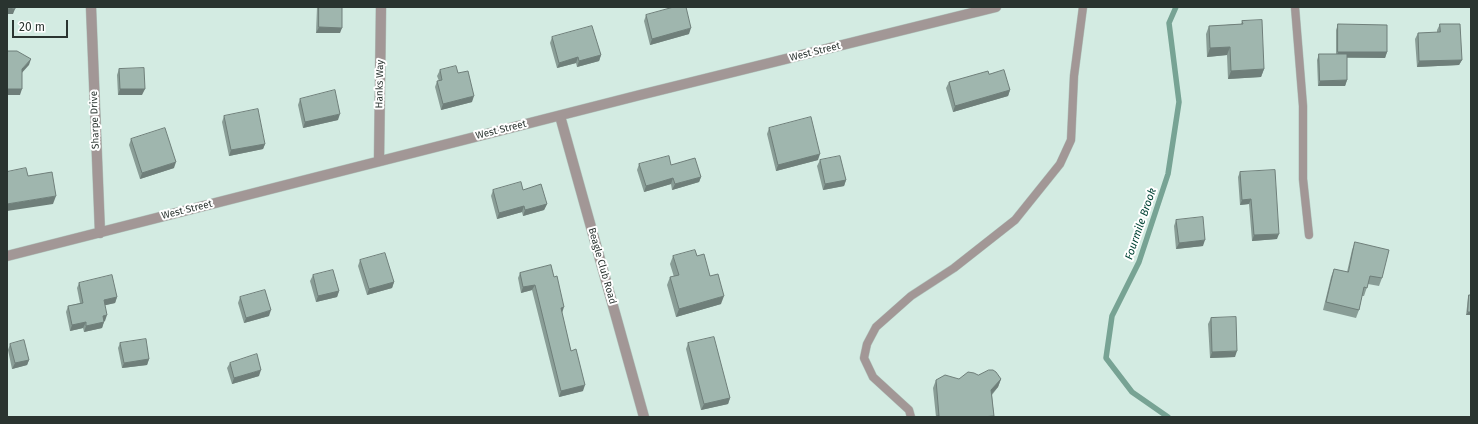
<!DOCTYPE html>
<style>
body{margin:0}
#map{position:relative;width:1478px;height:424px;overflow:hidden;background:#d3ebe2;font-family:"Fira Sans",sans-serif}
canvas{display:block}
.frame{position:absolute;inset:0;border:8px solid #2a3430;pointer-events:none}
.scale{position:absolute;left:12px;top:20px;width:56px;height:18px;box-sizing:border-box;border:2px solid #2a3430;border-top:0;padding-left:5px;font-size:12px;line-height:14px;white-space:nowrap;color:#2a3430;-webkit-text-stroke:3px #fff;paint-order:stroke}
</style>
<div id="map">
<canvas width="1478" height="424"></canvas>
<div class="frame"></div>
<div class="scale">20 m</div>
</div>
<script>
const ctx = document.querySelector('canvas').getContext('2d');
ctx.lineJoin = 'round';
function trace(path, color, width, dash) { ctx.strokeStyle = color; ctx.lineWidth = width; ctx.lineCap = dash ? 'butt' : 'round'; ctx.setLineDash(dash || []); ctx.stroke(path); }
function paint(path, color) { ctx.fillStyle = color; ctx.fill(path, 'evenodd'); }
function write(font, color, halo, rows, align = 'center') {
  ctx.font = font + ' "Fira Sans",sans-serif'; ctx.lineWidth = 4; ctx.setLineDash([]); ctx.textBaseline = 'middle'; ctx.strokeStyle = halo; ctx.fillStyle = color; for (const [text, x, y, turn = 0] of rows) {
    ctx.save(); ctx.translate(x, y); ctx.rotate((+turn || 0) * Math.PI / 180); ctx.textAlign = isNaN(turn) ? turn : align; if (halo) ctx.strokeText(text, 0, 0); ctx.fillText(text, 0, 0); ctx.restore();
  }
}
trace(new Path2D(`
 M1168,417L1132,392L1106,358L1112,316L1139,262L1168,174L1179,102L1169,23L1176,7`), '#77a394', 5.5);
const lane = new Path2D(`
 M1295,7L1303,106V179L1309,235
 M911,417L909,410L873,377L864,358L867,344L876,327L911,296L954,268L1015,220L1060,164L1071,140L1074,76L1083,7`);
const street = new Path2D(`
 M91,7L100,233
 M560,116L644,417
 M379,161L381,7
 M7,256L640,95L996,7`);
trace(lane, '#b1c6be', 9);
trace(street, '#b1c6be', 11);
trace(lane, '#a29796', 8);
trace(street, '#a29796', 10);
paint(new Path2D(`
 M317,7H342L340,33H316Z
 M646,15L689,34L650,45L644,21Z
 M1242,21L1264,69L1261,77L1228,79L1227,55L1207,57L1206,34L1209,26L1241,24Z
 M1338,24L1387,52L1385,58H1347V80L1345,86H1318L1317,60L1319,54H1336V30Z
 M1440,24L1462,60L1459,65L1417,67L1415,39L1418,33H1437V30Z
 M552,37L601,55L599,61L577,67L576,63L557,68L550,43Z
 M119,69L142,95H118L117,75Z
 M440,70L458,73L472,102L441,110L435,87L437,81H439L437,76Z
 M949,82L1010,90L1008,96L953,112L946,88Z
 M300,99L338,120L303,128L298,105Z
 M224,116L265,144L263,149L229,156L222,122Z
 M769,128L818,160L776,171L767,134Z
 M131,139L174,168L140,179L129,145Z
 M820,160L846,180L844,186L823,190L817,166Z
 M639,164L671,165L701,177L699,182L672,190L671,184L644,192L637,170Z
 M1240,172L1277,239L1252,241L1249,204L1240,205L1238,177Z
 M493,190H523L547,204L544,210L523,216L522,212L497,219L491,196Z
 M1176,220L1203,246L1176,249L1174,226Z
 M1355,242L1382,278L1379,286L1368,284L1364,296H1362L1359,310L1356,318L1323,310L1331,277L1334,269L1347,272L1352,250Z
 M673,256H697L710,276L721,304L676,317L667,285L670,277H674L670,264Z
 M360,260L394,282L392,288L367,295L358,266Z
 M551,265L562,313L571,351L583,391L559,397L532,290L521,293L518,278L520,273Z
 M313,275L339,291L337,297L316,302L310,281Z
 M79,283L117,297L115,303L105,305V321H104L102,328L84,332L83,328L70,331L66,312L68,306L80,303L77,288Z
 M1469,295H1471V315H1466L1468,298Z
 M240,297L269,316L244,323L238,303Z
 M1211,318L1235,357L1210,358L1208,324Z
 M120,343L149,359L147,365L122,368L118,348Z
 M688,343L730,398L728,404L701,410L686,349Z
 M10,344L29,360L27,365L12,369L8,350Z
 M230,363L259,376L232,384L227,368Z
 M978,375L1001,379L998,387L992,395L994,417H936L933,388L936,380L959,379Z`), '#899d96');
paint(new Path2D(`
 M7,8L15,9L13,14H7Z
 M319,27L342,28L340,33H316Z
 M691,28L689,34L650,45L652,39Z
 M1230,47L1227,55L1207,57L1210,48Z
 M1338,52H1387L1385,58L1336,57Z
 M601,55L599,61L577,67L579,61Z
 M578,57L576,63L557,68L559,63Z
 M31,59L29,65L20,75L22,69Z
 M1462,60L1459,65L1417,67L1419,61Z
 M1264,69L1261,77L1228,79L1231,71Z
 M1347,80L1345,86H1318L1320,81Z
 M7,89H22L20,95H7Z
 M120,89H145L142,95H118Z
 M1010,90L1008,96L953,112L955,106Z
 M474,96L472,102L441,110L443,104Z
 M340,114L338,120L303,128L305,122Z
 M265,144L263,149L229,156L231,150Z
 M820,154L818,160L776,171L778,165Z
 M176,162L174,168L140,179L142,173Z
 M701,177L699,182L672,190L675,184Z
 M673,178L671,184L644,192L646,186Z
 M846,180L844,186L823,190L825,184Z
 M56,196L53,204L7,211V204Z
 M1251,199L1249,204L1240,205L1242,200Z
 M547,204L544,210L523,216L525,210Z
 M524,206L522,212L497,219L499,213Z
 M1279,234L1277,239L1252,241L1254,235Z
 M1205,240L1203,246L1176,249L1179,243Z
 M394,282L392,288L367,295L369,289Z
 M535,285L532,290L521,293L523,287Z
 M339,291L337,297L316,302L318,296Z
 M724,296L721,304L676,317L679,309Z
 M117,297L115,303L102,306L104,300Z
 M564,307L562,313L559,314L561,308Z
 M271,310L269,316L244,323L246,318Z
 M1468,312H1471V315H1466Z
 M107,315L105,321L100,322L103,316Z
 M86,322L83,328L70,331L72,325Z
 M104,322L102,328L84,332L86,326Z
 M1237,351L1235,357L1210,358L1212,352Z
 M149,359L147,365L122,368L124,363Z
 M29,360L27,365L12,369L15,363Z
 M261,370L259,376L232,384L234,378Z
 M1001,379L998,387L988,398L991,390Z
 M585,385L583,391L559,397L561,391Z
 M730,398L728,404L701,410L704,404Z`), '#6f7f7a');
const building = new Path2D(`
 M7,7H15V9L7,8Z
 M319,7H342V28L319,27Z
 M674,7H686L691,28L652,39L646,15Z
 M1262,20L1264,69L1231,71L1230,47L1210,48L1209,26L1243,24L1242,21Z
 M1338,24L1387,25V52H1338Z
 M1440,24H1460L1462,60L1419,61L1418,33L1440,32Z
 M592,26L601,55L579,61L578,57L559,63L552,37Z
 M7,51H17L31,59L22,69V89H7Z
 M1319,54H1347V80L1320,81Z
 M456,66L458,73L468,71L474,96L443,104L437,81L442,80L440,70Z
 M144,68L145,89H120L119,69Z
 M1004,70L1010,90L955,106L949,82L988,71L989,74Z
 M335,90L340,114L305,122L300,99Z
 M258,109L265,144L231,150L224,116Z
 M811,117L820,154L778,165L769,128Z
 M165,128L176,162L142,173L131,139Z
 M669,156L671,165L695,158L701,177L675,184L673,178L646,186L639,164Z
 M840,156L846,180L825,184L820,160Z
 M26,168L28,176L52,172L56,196L7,204V172Z
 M1275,170L1279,234L1254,235L1251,199L1242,200L1240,172Z
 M521,182L523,190L541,184L547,204L525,210L524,206L499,213L493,190Z
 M1203,217L1205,240L1179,243L1176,220Z
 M1355,242L1389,250L1382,278L1370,276L1367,288L1364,287L1359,310L1326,302L1334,269L1348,272Z
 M695,250L697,256L704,254L710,276L718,274L724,296L679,309L670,277L679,275L673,256Z
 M385,253L394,282L369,289L360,260Z
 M551,265L554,277L557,276L564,307L561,308L571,351L576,349L585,385L561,391L535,285L523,287L520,273Z
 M333,270L339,291L318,296L313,275Z
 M112,275L117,297L104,300L107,315L103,316L104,322L86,326V322L72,325L68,306L83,303L79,283Z
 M265,290L271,310L246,318L240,297Z
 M1469,295H1471V312H1468Z
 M1236,317L1237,351L1212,352L1211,318Z
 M714,337L730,398L704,404L688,343Z
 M146,339L149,359L124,363L120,343Z
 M24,340L29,360L15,363L10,344Z
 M257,354L261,370L234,378L230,363Z
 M989,370H993L996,372L1001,379L991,390L994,416L982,417H937V416H939L936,380L945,375L959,379L968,372L974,373L978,375Z`);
paint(building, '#9fb6ae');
trace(building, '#6f7f7a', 1);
write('10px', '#2a3430', '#fff', [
 ["West Street",815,52,-14],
 ["Hanks Way",380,84,-89],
 ["Sharpe Drive",95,120,-92],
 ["West Street",501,130,-14],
 ["West Street",187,210,-14],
 ["Beagle Club Road",602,266,74]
]);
write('italic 11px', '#004334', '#fff', [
 ["Fourmile Brook",1141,224,-71]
]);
</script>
